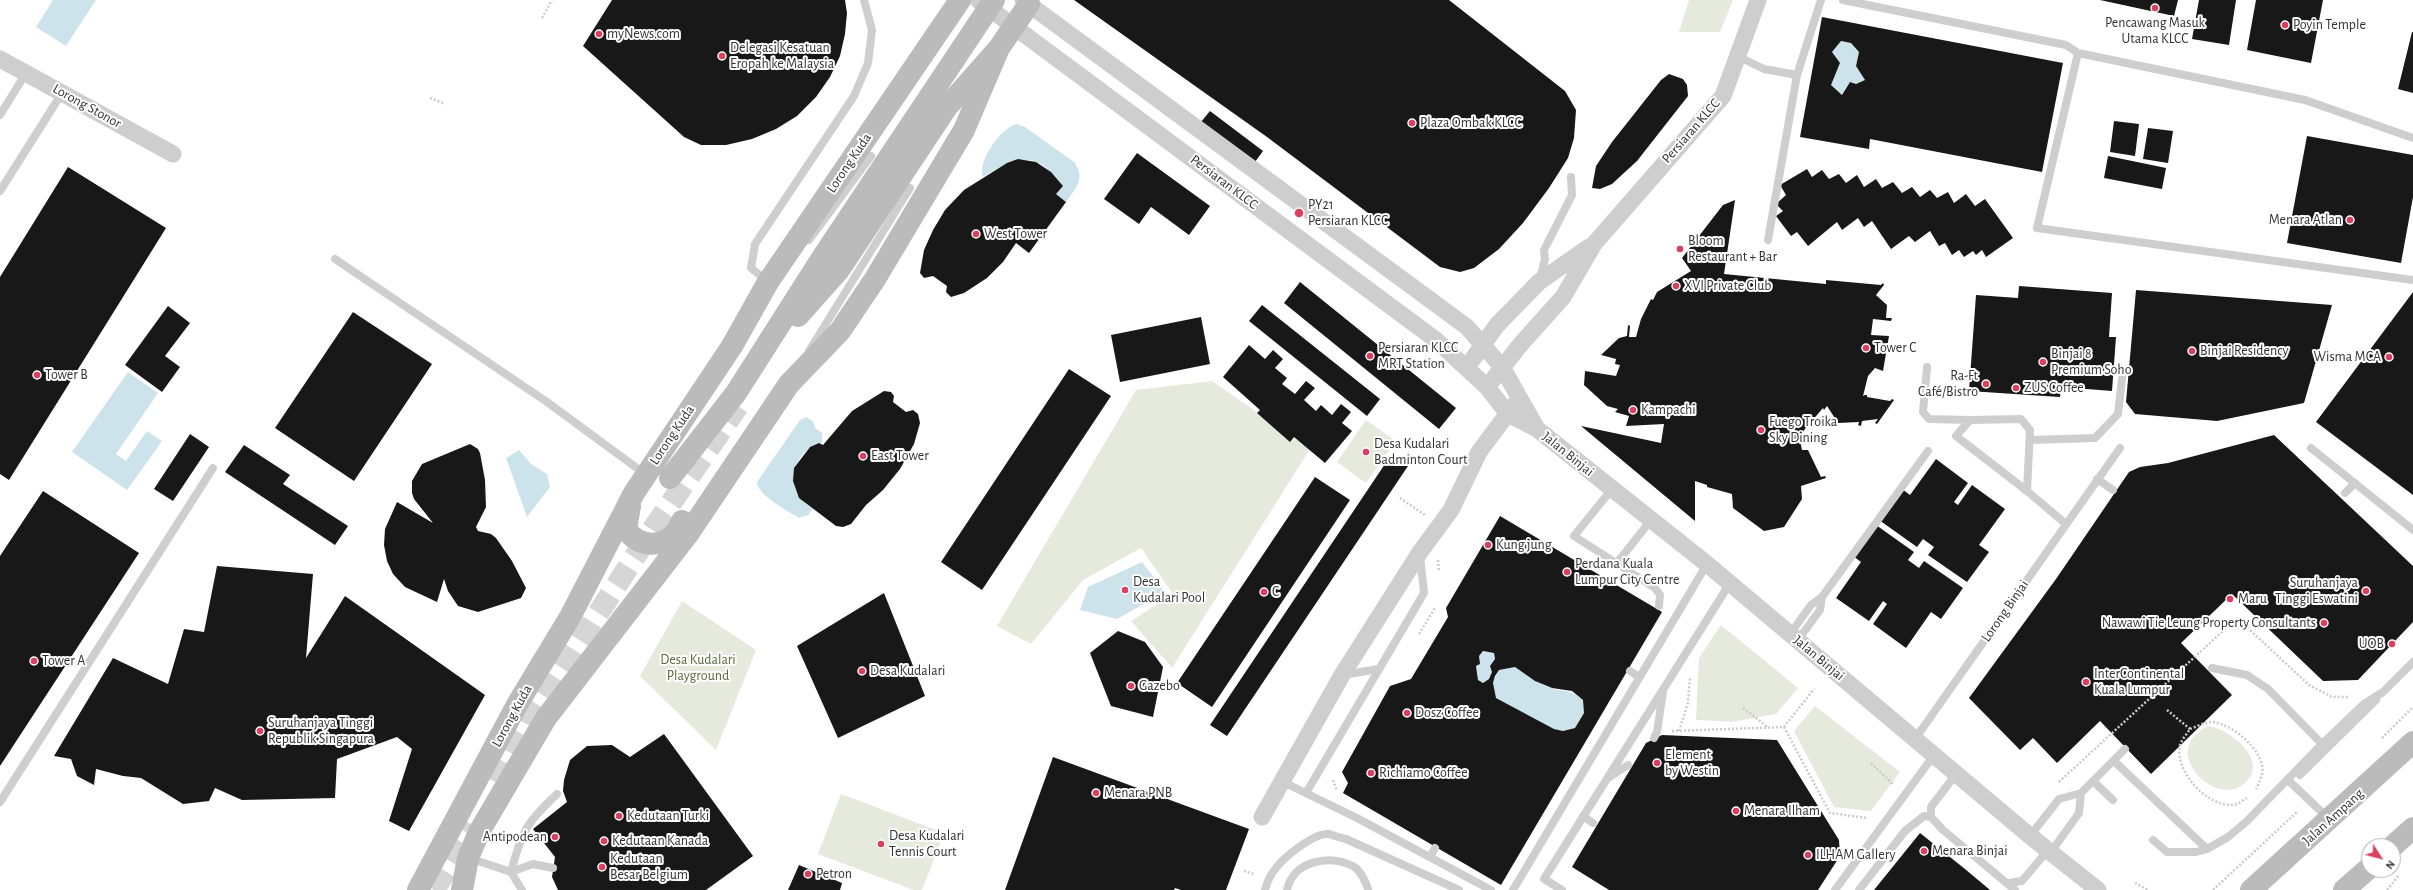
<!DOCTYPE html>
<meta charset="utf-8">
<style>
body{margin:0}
#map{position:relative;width:2413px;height:890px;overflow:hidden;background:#fff;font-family:"Alegreya Sans",sans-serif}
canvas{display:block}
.north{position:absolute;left:2361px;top:838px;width:40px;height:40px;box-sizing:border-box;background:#fff;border:1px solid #adadad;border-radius:50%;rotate:126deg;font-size:11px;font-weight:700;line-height:16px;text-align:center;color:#313131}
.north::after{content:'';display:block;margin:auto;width:14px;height:18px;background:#dc3e5e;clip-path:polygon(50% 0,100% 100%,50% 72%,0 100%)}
</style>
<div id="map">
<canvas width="2413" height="890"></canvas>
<div class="north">N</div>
</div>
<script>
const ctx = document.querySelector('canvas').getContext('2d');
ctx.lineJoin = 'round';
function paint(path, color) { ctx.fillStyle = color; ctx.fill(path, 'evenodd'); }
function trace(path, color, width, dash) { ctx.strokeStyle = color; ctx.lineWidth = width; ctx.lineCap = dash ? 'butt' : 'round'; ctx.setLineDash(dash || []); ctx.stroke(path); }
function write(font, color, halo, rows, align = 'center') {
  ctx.font = font + ' "Alegreya Sans",sans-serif'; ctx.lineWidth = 4; ctx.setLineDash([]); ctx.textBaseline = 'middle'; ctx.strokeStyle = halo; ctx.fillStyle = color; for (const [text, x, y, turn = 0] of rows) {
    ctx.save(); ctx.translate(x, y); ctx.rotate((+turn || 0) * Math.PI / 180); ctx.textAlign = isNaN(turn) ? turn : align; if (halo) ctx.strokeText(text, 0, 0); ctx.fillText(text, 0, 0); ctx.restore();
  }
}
paint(new Path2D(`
 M1689,0H1733L1720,32H1679Z
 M1212,381L1310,449L1172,668L1131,621L1173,594L1141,548L1083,580L1031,644L997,626L1136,390Z
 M1366,420L1396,441L1366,483L1337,462Z
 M682,601L756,650L716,750L640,676Z
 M1721,625L1798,688L1776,714L1732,722L1696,720L1699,658Z
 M1815,706L1900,772L1871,811L1834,807L1794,731Z
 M2209,726C2231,730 2270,761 2245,783C2216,810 2156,749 2209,726Z
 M841,794L944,833L922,890H914L818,854Z`), '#e5eadd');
paint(new Path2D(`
 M53,0H96L66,46L36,27Z
 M1841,41L1851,43L1859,52L1856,66L1865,80L1856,84L1850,82L1842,95L1831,85L1840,64L1832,52Z
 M1017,124L1025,127L1074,162C1086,178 1076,188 1066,202L1056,194L1062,186C1035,146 1013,159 983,177C976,163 1002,126 1017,124Z
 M128,372L158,393L116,454L126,461L147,431L162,441L127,490L72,452Z
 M806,417L813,421L815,428L822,433V443C814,444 809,447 804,453C787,473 792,495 813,509L808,515L799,518C788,511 757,495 757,482L800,420Z
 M519,450L531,464L547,474L550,487L527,517L506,458Z
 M1142,562L1165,592L1117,619L1080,610L1088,587Z
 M1483,651L1494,653L1495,659L1490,666L1492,672L1489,679L1483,683L1478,680L1476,666L1480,664L1479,656Z
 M1515,667C1526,675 1537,683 1551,688C1566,693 1568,688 1583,700L1584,713L1575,728L1563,731L1554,729L1496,698C1491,687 1493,680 1499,670Z`), '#cde3eb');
paint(new Path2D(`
 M612,0H845L847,13L845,34L840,56L830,77L816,97L797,116L776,129L752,139L726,145H701L684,137L583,46Z
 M1074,0H1449L1565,91L1576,110L1574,138L1568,158L1549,188L1523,223L1499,249L1474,268L1460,272L1440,267L1267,137Z
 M2100,0H2178L2174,16Z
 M2199,0H2236L2229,45L2192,39Z
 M2256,0H2323L2311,63L2247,50Z
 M1822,17L2063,63L2042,172L1870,139L1869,149L1800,137ZM1841,41L1851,43L1859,52L1856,66L1865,80L1856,84L1850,82L1842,95L1831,85L1840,63L1832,52Z
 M2412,32H2413V93L2398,89Z
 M1669,74L1683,79L1687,85L1688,96L1637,161L1612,184L1600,189L1592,188L1596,166L1612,142L1661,80Z
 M1210,111L1263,151L1255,162L1201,122Z
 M2114,121L2139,124L2135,156L2110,152Z
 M2148,128L2173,131L2168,163L2143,159Z
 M2307,136L2413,155V197L2401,263L2287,243Z
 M1137,153L1210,206L1189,235L1151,207L1139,224L1104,199Z
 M2108,156L2166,168L2162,189L2104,178Z
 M1018,159L1036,162L1051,172L1063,186L1056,194L1066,202L1029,253L1016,243L1003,262L987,278L964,293L951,297L946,292L947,286L933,276L924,278L920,273L924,250L933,230L945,210L964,190L1007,163Z
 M68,167L166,228L9,480L0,474V277Z
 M1807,169L1812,177L1822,170L1829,179L1839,174L1846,183L1857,175L1864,187L1876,179L1882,188L1893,182L1902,193L1912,187L1920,197L1930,190L1937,198L1948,192L1954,203L1966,194L1975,206L1985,199L2013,238L1986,257L1982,250L1976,255L1973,251L1964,257L1959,250L1952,255L1945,243L1939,246L1930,231L1915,242L1909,236L1891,249L1872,221L1864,227L1858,218L1842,230L1837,222L1808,246L1797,232L1791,236L1776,216L1783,211L1776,204L1786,195L1780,185Z
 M1735,200L1724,274L1826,284V280L1881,285L1883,283L1884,285L1876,295L1887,305L1886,318H1892L1891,321L1873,319L1871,335L1889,336L1883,371L1875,368L1868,376L1863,396L1865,395H1867V397L1890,401L1892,399L1894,400L1877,424L1875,423L1878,419L1862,421L1861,426L1858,425L1859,422L1838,423L1827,406L1824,410L1823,408L1799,436L1802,450H1808L1821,477L1825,476L1826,478L1801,486L1802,499L1784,527L1764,531L1733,508L1732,494L1707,487V485L1695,481V521L1581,426L1661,443L1664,424L1626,426L1629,416L1615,412L1618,409L1607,406L1584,385L1585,371L1616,376L1620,365L1615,364L1616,359L1601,355L1619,338L1627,336L1628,325L1630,326L1629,337H1636L1641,319L1651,299L1653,300L1657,292L1691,271L1682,258L1723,205Z
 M1300,282L1456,408L1439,429L1284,303Z
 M2019,286L2112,293L2109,337H2116L2112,391L2061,387L2060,397L1969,391L1976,295L2018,298Z
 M2136,290L2332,305L2304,403L2217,421L2135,414L2126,402Z
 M2413,292V495L2316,422Z
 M1262,305L1380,399L1367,416L1249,321Z
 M168,306L190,323L165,356L180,367L162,392L125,365Z
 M353,312L432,364L354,481L275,428Z
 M1201,317L1210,364L1120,382L1111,335Z
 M1249,345L1265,359L1273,350L1283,359L1275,368L1287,378L1282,384L1295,394L1306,381L1315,388L1304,400L1316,411L1321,405L1332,415L1341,404L1351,412L1342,423L1352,431L1325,463L1294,437L1290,442L1274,428L1257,413L1260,410L1223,377Z
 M1069,369L1111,396L982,590L941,562Z
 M884,391L891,392L894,396L893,402L906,412L913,410L918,414L920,423L914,444L900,469L883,490L866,505L851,524L843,527L836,526L799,498L793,481L794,468L810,447L819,443L823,445L852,411Z
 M190,434L209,447L173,501L154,489Z
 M2274,435L2413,566V622L2358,680L2323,681L2232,594L2181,643L2232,695L2151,774L2100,721L2057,763L2033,738L2020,750L1969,698L2056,579L2129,472L2140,467L2168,463Z
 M470,444L478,449L480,453L485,480L486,507L476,527L478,531L491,534L496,538L512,561L526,588L521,598L478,612L458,606L448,591L444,579L437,602L405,587L393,574L387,561L384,545L385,529L397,502L433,523L414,499L412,493V481L422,464Z
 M244,445L290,475L283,484L348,526L335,545L225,472Z
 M1391,455L1408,466L1227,736L1210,725Z
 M1936,459L1968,483L1954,502L1958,505L1972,485L2005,509L1979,545L1989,552L1967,582L1928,555L1934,547L1923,539L1917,547L1879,520L1902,489L1910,495Z
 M1315,477L1350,500L1212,707L1177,683Z
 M43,491L139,553L0,766V556Z
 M1500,516L1662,612L1501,885L1343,793L1348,783L1342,772L1390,686L1411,679L1448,617L1446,608ZM1483,651L1494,653L1495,659L1490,666L1492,672L1489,679L1483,683L1478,680L1476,666L1480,664L1479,656ZM1515,667L1535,681L1552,688L1572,691L1583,700L1584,713L1575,728L1563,731L1554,729L1496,698L1493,683L1495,676L1499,670Z
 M1876,525L1914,552L1908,560L1919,568L1924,561L1963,588L1941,619L1931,612L1906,648L1873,624L1887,604L1883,601L1869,621L1836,598L1861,562L1853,556Z
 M217,566L313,574L306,658L345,596L485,695L409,831L389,821L412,749L397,737L337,759L335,798L242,800L215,788L209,801L183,804L141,778L123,776L96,769L94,785L77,776L71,759L54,756L113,658L168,684L184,629L204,632Z
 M884,593L925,696L838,738L797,646Z
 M1118,631L1145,642L1163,667L1153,717L1111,706L1090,653Z
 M664,734L753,856L706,890H558L552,877L555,857L533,829L567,802L563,791L564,780L570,760L587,746L612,745L630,757Z
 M1662,735L1777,740L1839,840L1840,856L1818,890H1609L1572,867L1646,743Z
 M1053,757L1249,829L1226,890H1181L1175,888L1174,890H1005Z
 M1920,833L1965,869L1990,890H1874Z
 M799,865L842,883L840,890H788Z`), '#181818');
trace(new Path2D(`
 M497,783L538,706L653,529L738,406
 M434,890L474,826`), '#d6d6d6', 22, [22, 11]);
trace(new Path2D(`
 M542,18L552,0
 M430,98L445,104
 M1407,367L1411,363
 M1400,498L1425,515
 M1438,560L1439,571
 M1419,634L1435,608
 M1743,708L1768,727
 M2167,710L2190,729
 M1784,727L1814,689
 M1672,731L1784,727L1830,813L1868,818
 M1679,731L1688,703L1690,677
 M2382,738L2413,707
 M1871,763L1894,785
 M1333,780L1337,791
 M2059,782L2237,618L2309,685L2332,697H2349
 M2247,798C2243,800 2238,805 2233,805C2207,807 2174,771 2180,745C2182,739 2187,734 2190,729C2196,727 2207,721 2214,722C2233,726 2257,745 2262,765C2264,773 2260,781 2256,789
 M1244,871L1254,874
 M2135,883L2148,890
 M2213,890L2298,811
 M2387,890L2399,875`), '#cbcbcb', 2.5, [2, 2]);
trace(new Path2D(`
 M1843,0L2066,45L2078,53L2305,100L2413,138
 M2078,53L2037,228L2413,280
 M1737,56L1764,69L1797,75
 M0,115L26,73
 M0,191L62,93
 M809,240L871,156
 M1768,240L1797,75L1821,0
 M335,259L547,402L645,474
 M1540,279L1545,259L1544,250L1572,195L1571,177
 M767,281L751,268L755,244L854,96L868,63L872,30L864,0
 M809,351L910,188
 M1927,367L1923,412L1929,419L1970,420
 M2030,440L2095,438L2118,414L2123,370
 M2311,448L2413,530
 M2097,479L2113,490
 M1612,489L1574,536L1655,588L1660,595L1659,606
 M2027,491L2030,430L2021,419L1970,420L1956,436L2027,491L2066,524
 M2345,493L2355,483
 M1617,563L1651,520
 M1790,634L1811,605L1822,597L1928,451
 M1798,640L1820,610L1822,597
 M2212,668L2247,675L2268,689L2322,744
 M1630,671L1639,677
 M1343,675L1378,669
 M1654,738L1657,732L1663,692
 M1915,739L2120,448
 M2114,761L2207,849L2228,837L2246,822L2322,744L2364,704L2383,692L2413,662
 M1956,774L1931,807V817L1943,830L2015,890
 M2300,775L2376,700
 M1608,778L1628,765
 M2288,780L2328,818
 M1281,781L1357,818L1491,890
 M2094,782L2113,800
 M1306,793L1424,593L1420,556
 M0,802L213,468
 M1583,816L1593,823
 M2030,836L2059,799L2081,793L2125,749
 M2153,840L2167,852H2196L2207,849
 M2051,852L2079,813L2081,793
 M1430,857L1435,848
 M469,858L511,872C522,831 526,823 557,794
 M2009,883L2022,881L2048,850
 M522,890L511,872L533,864L553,868
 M1265,890C1267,882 1270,875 1276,868C1284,857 1314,833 1328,834C1334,835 1340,838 1346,839L1459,890
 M1287,890C1293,861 1328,854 1353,866C1361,871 1365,880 1368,889
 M1513,890L1707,564
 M1562,890L1544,879L1730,583
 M1835,890L1934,755
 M1859,890L1905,831L1924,816L1931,817`), '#cecece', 8);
trace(new Path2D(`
 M978,0L1436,340L1487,387L1508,414L1537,429L1707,564L2030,836L2098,890
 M1023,0L1467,327L1502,367L1537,429
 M0,59L173,154
 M1467,367L1497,325L1539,282L1589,247
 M1487,387L1520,345L1563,297L1594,244L1723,96L1758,0
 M1262,817L1342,675L1420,552L1451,510L1479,452L1514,405`), '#cecece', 17);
trace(new Path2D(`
 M798,316L839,270L947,107L999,48L1029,4
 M670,478L736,393L822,258L994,0
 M630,506L626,529C637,546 660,549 674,534C678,531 680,525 682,521
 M2393,846L2413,828
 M418,890L518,703L570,617L634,493L732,346L768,282L960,0
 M462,890L468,858L479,832L546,718L688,534L789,384L840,331L875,279L964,130L999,48
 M2251,890L2413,742
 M2344,890L2369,868`), '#bbb', 22);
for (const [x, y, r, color] of [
 [2155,8,4,"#dc3e5e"],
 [2285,25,4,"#dc3e5e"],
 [599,34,4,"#dc3e5e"],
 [722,56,4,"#dc3e5e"],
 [1412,123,4,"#dc3e5e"],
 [1299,213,5,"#dc3e5e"],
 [2350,220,4,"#dc3e5e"],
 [976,234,4,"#dc3e5e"],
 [1680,249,4,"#dc3e5e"],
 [1676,286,4,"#dc3e5e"],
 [1866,348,4,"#dc3e5e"],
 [2192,351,4,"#dc3e5e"],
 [1370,356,4,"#dc3e5e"],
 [2389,357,4,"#dc3e5e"],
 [2043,362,4,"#dc3e5e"],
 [37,375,4,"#dc3e5e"],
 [1986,384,4,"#dc3e5e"],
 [2016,388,4,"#dc3e5e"],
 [1633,410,4,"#dc3e5e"],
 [1761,430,4,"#dc3e5e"],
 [1366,452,4,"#dc3e5e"],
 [863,456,4,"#dc3e5e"],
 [1488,545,4,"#dc3e5e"],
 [1567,572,4,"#dc3e5e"],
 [1125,590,4,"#dc3e5e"],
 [2366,591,4,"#dc3e5e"],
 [1264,592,4,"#dc3e5e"],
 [2230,599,4,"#dc3e5e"],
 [2324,623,4,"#dc3e5e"],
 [2392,644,4,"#dc3e5e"],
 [34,661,4,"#dc3e5e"],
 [862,671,4,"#dc3e5e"],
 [2086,682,4,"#dc3e5e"],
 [1131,686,4,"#dc3e5e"],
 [1407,713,4,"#dc3e5e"],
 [260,731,4,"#dc3e5e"],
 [1657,763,4,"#dc3e5e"],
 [1371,773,4,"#dc3e5e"],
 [1096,793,4,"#dc3e5e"],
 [1736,811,4,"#dc3e5e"],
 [619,816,4,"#dc3e5e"],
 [555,837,4,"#dc3e5e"],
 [604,841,4,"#dc3e5e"],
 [881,844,4,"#dc3e5e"],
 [1924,851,4,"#dc3e5e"],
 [1808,855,4,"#dc3e5e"],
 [602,867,4,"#dc3e5e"],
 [808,874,4,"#dc3e5e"]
]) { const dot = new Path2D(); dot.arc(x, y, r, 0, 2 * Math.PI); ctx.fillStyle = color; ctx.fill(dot); trace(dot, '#fff', 1.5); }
write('14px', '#313131', '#fff', [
 ["Pencawang Masuk",2155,23,"center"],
 ["Utama KLCC",2155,39,"center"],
 ["Poyin Temple",2293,25],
 ["myNews.com",607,34],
 ["Delegasi Kesatuan",730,48],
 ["Eropah ke Malaysia",730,64],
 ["Plaza Ombak KLCC",1420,123],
 ["PY21",1308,205],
 ["Persiaran KLCC",1308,221],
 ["Menara Atlan",2342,220,"right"],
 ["West Tower",984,234],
 ["Bloom",1688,241],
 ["Restaurant + Bar",1688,257],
 ["XVI Private Club",1684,286],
 ["Persiaran KLCC",1378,348],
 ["MRT Station",1378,364],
 ["Tower C",1874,348],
 ["Binjai Residency",2200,351],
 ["Binjai 8",2051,354],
 ["Premium Soho",2051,370],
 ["Wisma MCA",2381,357,"right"],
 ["Tower B",45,375],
 ["Ra-Ft",1978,376,"right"],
 ["Café/Bistro",1978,392,"right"],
 ["ZUS Coffee",2024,388],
 ["Kampachi",1641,410],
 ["Fuego Troika",1769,422],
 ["Sky Dining",1769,438],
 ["Desa Kudalari",1374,444],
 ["Badminton Court",1374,460],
 ["East Tower",871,456],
 ["Kung jung",1496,545],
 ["Perdana Kuala",1575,564],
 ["Lumpur City Centre",1575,580],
 ["Desa",1133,582],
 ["Kudalari Pool",1133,598],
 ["Suruhanjaya",2358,583,"right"],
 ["Tinggi Eswatini",2358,599,"right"],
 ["C",1272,592],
 ["Maru",2238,599],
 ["Nawawi Tie Leung Property Consultants",2316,623,"right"],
 ["UOB",2384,644,"right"],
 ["Tower A",42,661],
 ["Desa Kudalari",870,671],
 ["InterContinental",2094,674],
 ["Kuala Lumpur",2094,690],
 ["Gazebo",1139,686],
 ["Dosz Coffee",1415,713],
 ["Suruhanjaya Tinggi",268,723],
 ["Republik Singapura",268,739],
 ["Element",1665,755],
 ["by Westin",1665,771],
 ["Richiamo Coffee",1379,773],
 ["Menara PNB",1104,793],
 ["Menara Ilham",1744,811],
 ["Kedutaan Turki",627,816],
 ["Desa Kudalari",889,836],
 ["Tennis Court",889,852],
 ["Antipodean",547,837,"right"],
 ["Kedutaan Kanada",612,841],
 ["Menara Binjai",1932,851],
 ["ILHAM Gallery",1816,855],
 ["Kedutaan",610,859],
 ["Besar Belgium",610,875],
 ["Petron",816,874]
], 'left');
write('14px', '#313131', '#fff', [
 ["Lorong Stonor",87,106,29],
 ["Persiaran KLCC",1691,131,-49],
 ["Lorong Kuda",849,163,-56],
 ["Persiaran KLCC",1224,182,37],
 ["Lorong Kuda",672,435,-56],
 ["Jalan Binjai",1568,454,39],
 ["Lorong Binjai",2005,611,-55],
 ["Jalan Binjai",1819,658,40],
 ["Lorong Kuda",512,716,-61],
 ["Jalan Ampang",2333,817,-42]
]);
write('14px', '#596a40', '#fff', [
 ["Desa Kudalari",698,660],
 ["Playground",698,676]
]);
</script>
